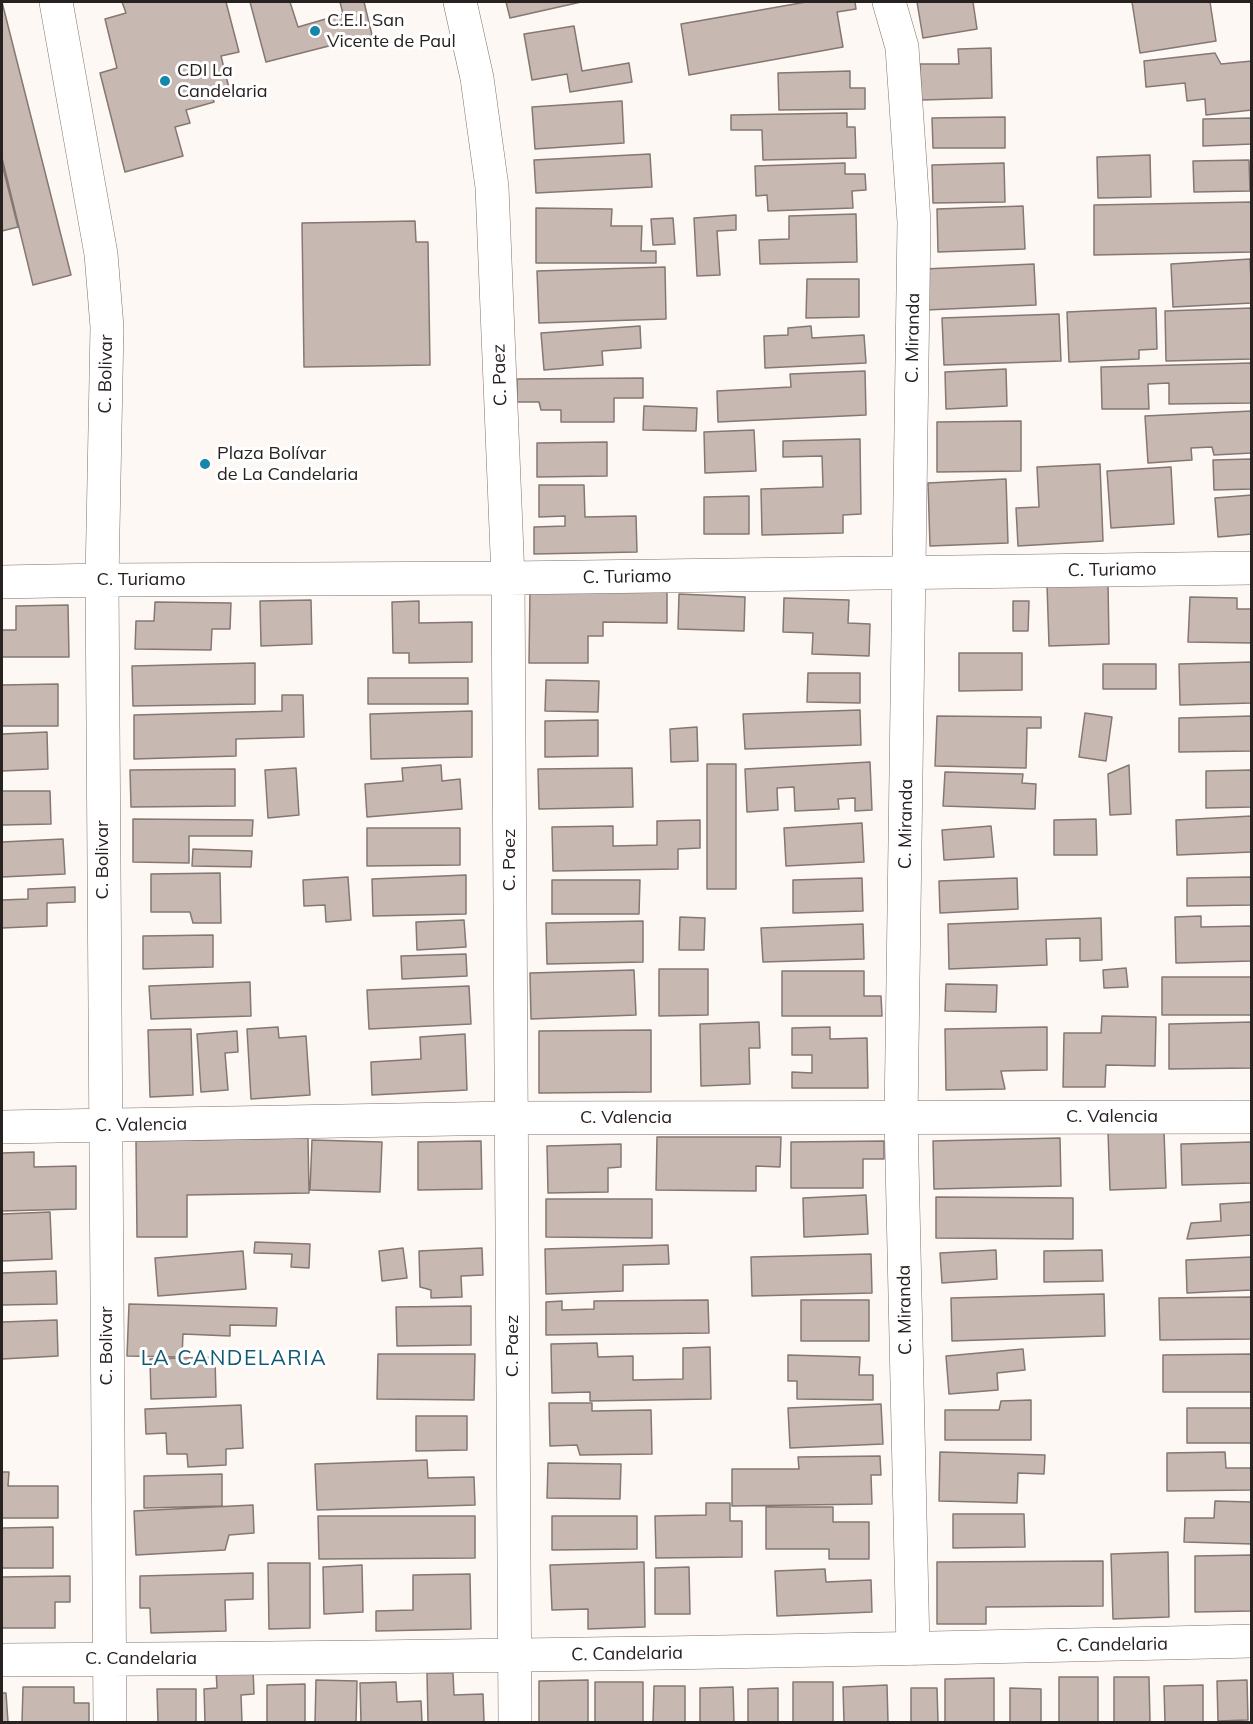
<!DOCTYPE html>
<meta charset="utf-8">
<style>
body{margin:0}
#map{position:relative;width:1253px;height:1724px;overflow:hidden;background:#fef8f5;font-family:Mulish,sans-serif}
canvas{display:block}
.frame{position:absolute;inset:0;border:3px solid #27211f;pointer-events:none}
</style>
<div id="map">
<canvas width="1253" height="1724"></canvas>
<div class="frame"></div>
</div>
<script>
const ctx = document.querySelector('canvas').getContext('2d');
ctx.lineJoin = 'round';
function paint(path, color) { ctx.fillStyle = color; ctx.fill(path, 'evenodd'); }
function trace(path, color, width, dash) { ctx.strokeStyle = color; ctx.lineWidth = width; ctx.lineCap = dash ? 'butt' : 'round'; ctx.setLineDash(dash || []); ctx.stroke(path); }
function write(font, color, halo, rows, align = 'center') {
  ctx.font = font + ' Mulish,sans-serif'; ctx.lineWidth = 6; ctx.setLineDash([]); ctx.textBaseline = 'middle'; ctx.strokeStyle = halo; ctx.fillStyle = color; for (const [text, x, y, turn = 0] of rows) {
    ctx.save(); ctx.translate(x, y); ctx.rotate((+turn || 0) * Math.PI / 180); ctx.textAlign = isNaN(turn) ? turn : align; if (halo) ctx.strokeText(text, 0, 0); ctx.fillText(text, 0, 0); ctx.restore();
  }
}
const building = new Path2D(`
 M2,2L71,275L33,285L2,158Z
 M122,2H226L239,52L221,56L229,88L212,93L214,102L186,110L190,123L175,127L183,156L125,172L100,73L117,68L105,19L126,13Z
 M250,2H290L298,27L343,14L340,2H364L372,35L266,62Z
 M506,2H581L510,18Z
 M806,2H855L856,9L837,12L843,47L689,75L681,24Z
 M917,2H973L977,29L923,38Z
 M1132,2H1210L1216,41L1140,53Z
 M574,26L582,71L629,63L632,82L570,92L567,74L532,80L524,34Z
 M991,48L992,98L921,100L920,64H959L958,49Z
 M1215,53L1221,64L1252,61V110L1206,115L1205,99L1187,101L1185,83L1146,87L1144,61Z
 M850,71V88H865V109L779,110L778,73Z
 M622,101L624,143L535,149L532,107Z
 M847,113V127H855L856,158L763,160L762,130H731V115Z
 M1005,117V148H933L932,118Z
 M1252,118V144L1203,146V119Z
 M650,154L652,187L536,193L534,160Z
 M1150,155L1151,197L1098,198L1097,157Z
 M1249,160L1250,191L1194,192L1193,161Z
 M845,163V174H865L866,190L852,191L853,208L768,211L767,195L756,196L755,166Z
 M1004,163L1005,202L933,203L932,165Z
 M2,164L18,227L2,231Z
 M1252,202V252L1094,255V205Z
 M1023,206L1025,249L938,252L937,209Z
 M536,208L612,209L611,226H642L641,251H656V263H536Z
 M856,214L857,262L760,264L759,240L789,239V216Z
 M736,215V230L717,231L720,275L697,276L694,218Z
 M673,218L675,244L653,245L651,219Z
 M415,221L416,242H428L430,365L304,367L302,223Z
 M1250,259L1252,303L1173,307L1171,264Z
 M1034,264L1036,305L926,310L924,269Z
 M665,267L666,319L539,323L537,271Z
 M807,279H859V317L806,318Z
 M1156,308L1157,349L1139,350V359L1069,362L1067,312Z
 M1252,308V359L1166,361L1165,311Z
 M1059,314L1061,361L944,365L942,318Z
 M640,326L641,348L602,351L603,365L544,370L541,333Z
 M811,326L812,338L864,335L866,363L765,368L764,336L788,335V328Z
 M1252,363V403L1169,404V383L1148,384L1149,409H1102L1101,367Z
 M1006,369L1007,406L946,409L945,372Z
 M865,371L866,415L718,422L717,391L791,387L790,374Z
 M643,378V398H614V422H561V410H541L539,402H517V379Z
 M644,406L697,408L696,431L643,430Z
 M1252,411V453L1214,455L1212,447L1191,448L1192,460L1148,463L1145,416Z
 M1021,421V471L937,472V422Z
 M754,430L756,471L705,473L704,432Z
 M860,439L861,514L843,515V533L762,535L761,489L823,487L822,456L783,457V441Z
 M607,442V476L537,477V443Z
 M1252,459V489L1214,490L1213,460Z
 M1100,464L1103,541L1018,546L1016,508L1039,507L1037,467Z
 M1171,467L1174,524L1111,528L1107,471Z
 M1006,479L1008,543L930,546L928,483Z
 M539,485H584L585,517L636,516L637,552L534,554V527L565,526V516L539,517Z
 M1252,495V534L1218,537L1215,498Z
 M749,496V534H704V497Z
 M1108,582L1109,644L1049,646L1047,584Z
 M530,590H667V623L603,622V636H588V663H529Z
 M679,594L745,597L744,631L678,629Z
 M1190,597L1237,598V609H1252V643L1188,642Z
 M784,598L849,600L848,623L870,624L869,656L812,654L813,633L783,632Z
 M311,600L312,644L261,646L260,601Z
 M419,601V623L472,622V662L409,663V653H393L392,602Z
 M1013,601H1029L1028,631H1013Z
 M155,602L231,603L230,629H212L211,650L135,649L136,621H154Z
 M68,605L69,657H2V630H16V606Z
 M959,653H1022V690L959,691Z
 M1252,662V703L1180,705L1179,664Z
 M255,663V704L133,706L132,666Z
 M1103,664H1156V689H1103Z
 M808,673H860V703L807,702Z
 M368,678H468V704H368Z
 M546,680L599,681L598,712L545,711Z
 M58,684V726H2V685Z
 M282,695H303L304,737L236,739V756L134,759V715L282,711Z
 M860,710L861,745L745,749L743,714Z
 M472,711V757L371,759L370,714Z
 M1085,713L1112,717L1106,761L1079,757Z
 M937,716L1041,717V728H1027L1026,768L935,766Z
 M1252,716V751L1179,752V718Z
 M598,720V756L545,757V721Z
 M697,727L698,761L671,762L670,729Z
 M47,732L48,769L2,771V734Z
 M870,762L872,810L855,811V798L838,799L839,809L795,811L794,787L777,788L778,810L747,812L745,769Z
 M707,764H736V889H707Z
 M441,765L442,781L460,779L462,809L367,817L365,784L403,781L402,768Z
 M1129,765L1131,814L1110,815L1108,774Z
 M296,768L299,815L268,818L265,770Z
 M632,768L633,807L539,809L538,769Z
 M235,769V806L131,807L130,770Z
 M1252,770V807L1206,808V771Z
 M945,772L1023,774L1022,783L1036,784L1035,809L943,806Z
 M2,791H50L51,824L2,825Z
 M1252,816V852L1177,855L1176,820Z
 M133,819L253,820L252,836H189V863L133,862Z
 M1096,819L1097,855H1054V820Z
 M700,820V848L678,849V869L553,871L552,827L613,826V846L657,845V821Z
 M862,823L864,862L786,866L784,828Z
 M991,826L994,857L944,860L942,830Z
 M367,828H460V865L367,866Z
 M63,839L65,874L2,877V842Z
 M193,849L252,851L251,867L192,866Z
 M220,873L221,923H193L190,912H151V874Z
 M466,875V914L373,916L372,879Z
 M348,877L351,920L326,922L325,905L304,906L303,880Z
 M1252,877V905L1187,906V878Z
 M862,878L863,911L793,913V880Z
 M1017,878L1018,909L940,913L939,881Z
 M552,880H640L639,914H552Z
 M75,887V902L47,903V926L2,928V900L28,899V889Z
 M1201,916V927L1252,926V961L1176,963L1175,917Z
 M680,917L705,918L704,950H679Z
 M1101,918L1102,960L1080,961V938L1046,939L1047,965L949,969L948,924Z
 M464,920L466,947L417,950L416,922Z
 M643,921V962L547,964L546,923Z
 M863,924L864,959L763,962L761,928Z
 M213,935V967L143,969V936Z
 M466,954L467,976L402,979L401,956Z
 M1126,968L1128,987L1104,988L1103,970Z
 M659,969H708V1015L659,1016Z
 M634,970L636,1015L531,1019L530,973Z
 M782,971H864V996H881L882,1016H782Z
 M1162,977H1252V1015H1162Z
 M250,982L251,1016L151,1019L149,986Z
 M946,984L997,985L996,1012L945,1011Z
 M469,986L471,1024L369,1029L367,990Z
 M1102,1016L1156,1017L1155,1066L1106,1065L1105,1087H1063L1064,1033H1101Z
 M759,1022L760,1048H749L750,1084L701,1086L700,1024Z
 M1252,1022V1068L1169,1069V1024Z
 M278,1027L279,1038L306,1036L310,1095L251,1099L247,1029Z
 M830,1027V1039L867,1038L868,1088H792V1072L812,1073V1055H792V1028Z
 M1047,1027V1070L1001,1071L1005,1089L946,1090L945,1029Z
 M191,1029L193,1095L150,1097L148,1030Z
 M651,1030V1092L539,1093V1031Z
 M237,1031L238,1052L225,1053L228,1090L201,1092L197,1034Z
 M465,1034L467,1090L372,1095L371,1062L421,1059L420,1037Z
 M1164,1131L1166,1188L1110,1190L1108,1132Z
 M657,1137H781L780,1167L756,1166V1191L656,1190Z
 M308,1138L309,1193L187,1195V1237H137L136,1141Z
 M1060,1138L1061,1186L934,1189L933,1141Z
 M312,1140L382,1142L380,1192L310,1190Z
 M481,1141L482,1189L418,1190V1142Z
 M884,1141V1159H863V1188H791V1142Z
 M1252,1142V1183L1182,1185L1181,1144Z
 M621,1144V1167L608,1168V1192L548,1193L547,1146Z
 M34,1152V1167L76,1166V1209L2,1211V1153Z
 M866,1195L868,1234L804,1237L803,1198Z
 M936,1197L1073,1198V1239L936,1238Z
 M546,1199H652V1238L546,1237Z
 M1252,1202V1235L1187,1239L1191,1223L1221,1221L1220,1204Z
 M50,1212L52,1259L2,1261V1214Z
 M255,1242L310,1244L309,1268L291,1267L292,1254L254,1253Z
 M668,1245L669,1264L623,1265V1291L546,1294L545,1249Z
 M403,1248L407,1278L382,1281L379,1251Z
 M482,1248L483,1275L461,1276L462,1297L431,1298V1290L420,1287L419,1251Z
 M996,1250L997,1279L942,1283L940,1253Z
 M1102,1250L1103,1281L1044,1282V1251Z
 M243,1251L246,1289L158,1296L155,1258Z
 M871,1254L872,1293L752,1296L751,1257Z
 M1252,1257V1290L1187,1293L1186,1260Z
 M56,1271L57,1304L2,1305V1273Z
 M1104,1294L1105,1336L952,1341L951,1298Z
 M1252,1297V1339L1160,1340L1159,1298Z
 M708,1300L709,1333L546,1335V1302L562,1301V1310L594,1309V1301Z
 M801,1300H869V1341H801Z
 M129,1304L277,1308L276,1326L230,1325V1336L183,1334L182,1357L127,1356Z
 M471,1306V1345L397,1346L396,1307Z
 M57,1320L58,1356L2,1359V1322Z
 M597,1343L598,1357L633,1356V1380L683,1379V1348L710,1347L711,1399L590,1401V1392L552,1393L551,1344Z
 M1023,1349L1025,1370L997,1373L998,1390L949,1394L946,1356Z
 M378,1354H475L474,1400L377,1399Z
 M1252,1354V1392H1163V1355Z
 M788,1355L860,1357L859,1375H873V1400L797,1399V1381H788Z
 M215,1357L216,1397L151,1399L150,1359Z
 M1031,1400V1440H945V1410H999L1001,1401Z
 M549,1403H592V1411L651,1410L652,1454L580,1455L577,1445L550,1446Z
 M881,1404L883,1444L790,1448L788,1408Z
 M241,1405L243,1448L226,1449V1465L188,1467L187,1454H167L166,1433L146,1434L145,1409Z
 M1187,1408H1252V1443H1187Z
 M416,1416H467V1450L416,1451Z
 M940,1452L1045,1455L1044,1474L1018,1473L1017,1503L939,1501Z
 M1225,1452L1226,1468H1252V1490L1167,1491V1453Z
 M880,1456L881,1475H871L872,1504L732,1506V1469H799L798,1457Z
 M427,1460L428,1478L474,1477L475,1505L317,1510L315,1464Z
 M548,1463L621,1464L620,1499L547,1498Z
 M2,1472H9L8,1486H58V1518H2Z
 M222,1474V1506L144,1508V1476Z
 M1215,1501L1252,1502V1544L1184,1542L1185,1518H1214Z
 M706,1503H730V1521H742V1557L656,1558L655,1516L706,1515Z
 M253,1505L254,1533L229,1535L225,1550L136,1555L134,1511Z
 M766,1507H833V1522H869V1559H829V1549H766Z
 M953,1514H1024L1025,1547L953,1548Z
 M318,1516H475V1558L319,1559Z
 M552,1516H637V1549L552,1550Z
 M53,1527V1568H2V1528Z
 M1168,1552L1169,1617L1113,1619L1111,1554Z
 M1252,1555V1611L1195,1612V1556Z
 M1103,1561V1606L986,1607V1624H937V1562Z
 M644,1562L645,1627L588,1629V1609L552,1610L550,1565Z
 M268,1563H310V1628L269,1629Z
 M362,1565L363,1612L324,1614L323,1567Z
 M689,1567L690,1614H655V1568Z
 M825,1569L826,1582L871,1580L872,1612L777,1616L775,1571Z
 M253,1573V1599L225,1600L226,1631L151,1633L150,1608H140V1576Z
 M470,1574L471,1629L376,1631V1611L413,1610V1575Z
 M70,1576V1602H55V1628H2V1577Z
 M253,1669L254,1694L241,1695L242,1722H205L204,1689L217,1688L216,1670Z
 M427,1673H453L454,1695L483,1694L484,1722H428Z
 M1059,1677H1098V1722H1059Z
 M1114,1677H1149L1150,1722H1114Z
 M994,1678V1722H945V1679Z
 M316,1680L357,1681L356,1722H315Z
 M588,1680V1722H539V1681Z
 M1247,1680L1248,1720L1218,1721L1217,1681Z
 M396,1682L397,1702L421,1701L422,1722H361L360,1683Z
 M595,1682H643V1722H595Z
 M793,1682H833V1722H793Z
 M305,1684V1722H267V1685Z
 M887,1685L888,1722H844L843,1687Z
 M1203,1685V1722H1165L1164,1686Z
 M654,1686H685V1722H653Z
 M23,1687H74V1703H89V1722H22Z
 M733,1687L734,1722H700V1688Z
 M778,1688V1722H748V1689Z
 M911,1688H937L938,1722H911Z
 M1010,1688L1041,1689V1722H1010Z
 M157,1689H196V1722H158Z
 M2,1693H6L8,1722H2Z`);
paint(building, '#c7b8b1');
trace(building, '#857771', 1.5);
const minor = new Path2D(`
 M56,2L101,254L107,327L102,580L110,1722
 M460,2L477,78L492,187L508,578L515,1722
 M889,2L902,47L914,222L901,1117L913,1649
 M2,582L102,580L508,578L1252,568
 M2,1127L512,1118L1252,1117
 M2,1660C418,1658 835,1651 1252,1641`);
trace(minor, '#7f726c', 34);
trace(minor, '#fff', 33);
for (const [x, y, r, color] of [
 [315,31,6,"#1485ab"],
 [165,81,6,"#1485ab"],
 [205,464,6,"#1485ab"]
]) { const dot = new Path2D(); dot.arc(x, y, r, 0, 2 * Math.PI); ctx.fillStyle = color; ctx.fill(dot); trace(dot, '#fff', 2); }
write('18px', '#27211f', '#fff', [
 ["C.E.I. San",327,21],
 ["Vicente de Paul",327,42],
 ["CDI La",177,71],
 ["Candelaria",177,92],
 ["Plaza Bolívar",217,454],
 ["de La Candelaria",217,475]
], 'left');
write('18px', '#27211f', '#fff', [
 ["C. Miranda",913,338,-89],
 ["C. Bolivar",106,374,-89],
 ["C. Paez",500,375,-92],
 ["C. Turiamo",1112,570,-1],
 ["C. Turiamo",627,577,-1],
 ["C. Turiamo",141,580],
 ["C. Miranda",906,824,-89],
 ["C. Bolivar",103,860,-90],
 ["C. Paez",510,860,-90],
 ["C. Valencia",1112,1117],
 ["C. Valencia",626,1118],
 ["C. Valencia",141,1125,-1],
 ["C. Miranda",905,1310,-91],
 ["C. Bolivar",107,1346,-90],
 ["C. Paez",513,1346,-90],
 ["C. Candelaria",1112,1645,-1],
 ["C. Candelaria",627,1654,-1],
 ["C. Candelaria",141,1659]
]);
ctx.letterSpacing = '1.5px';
write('21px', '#0e5974', '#fff', [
 ["LA CANDELARIA",234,1359]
]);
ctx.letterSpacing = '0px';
</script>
